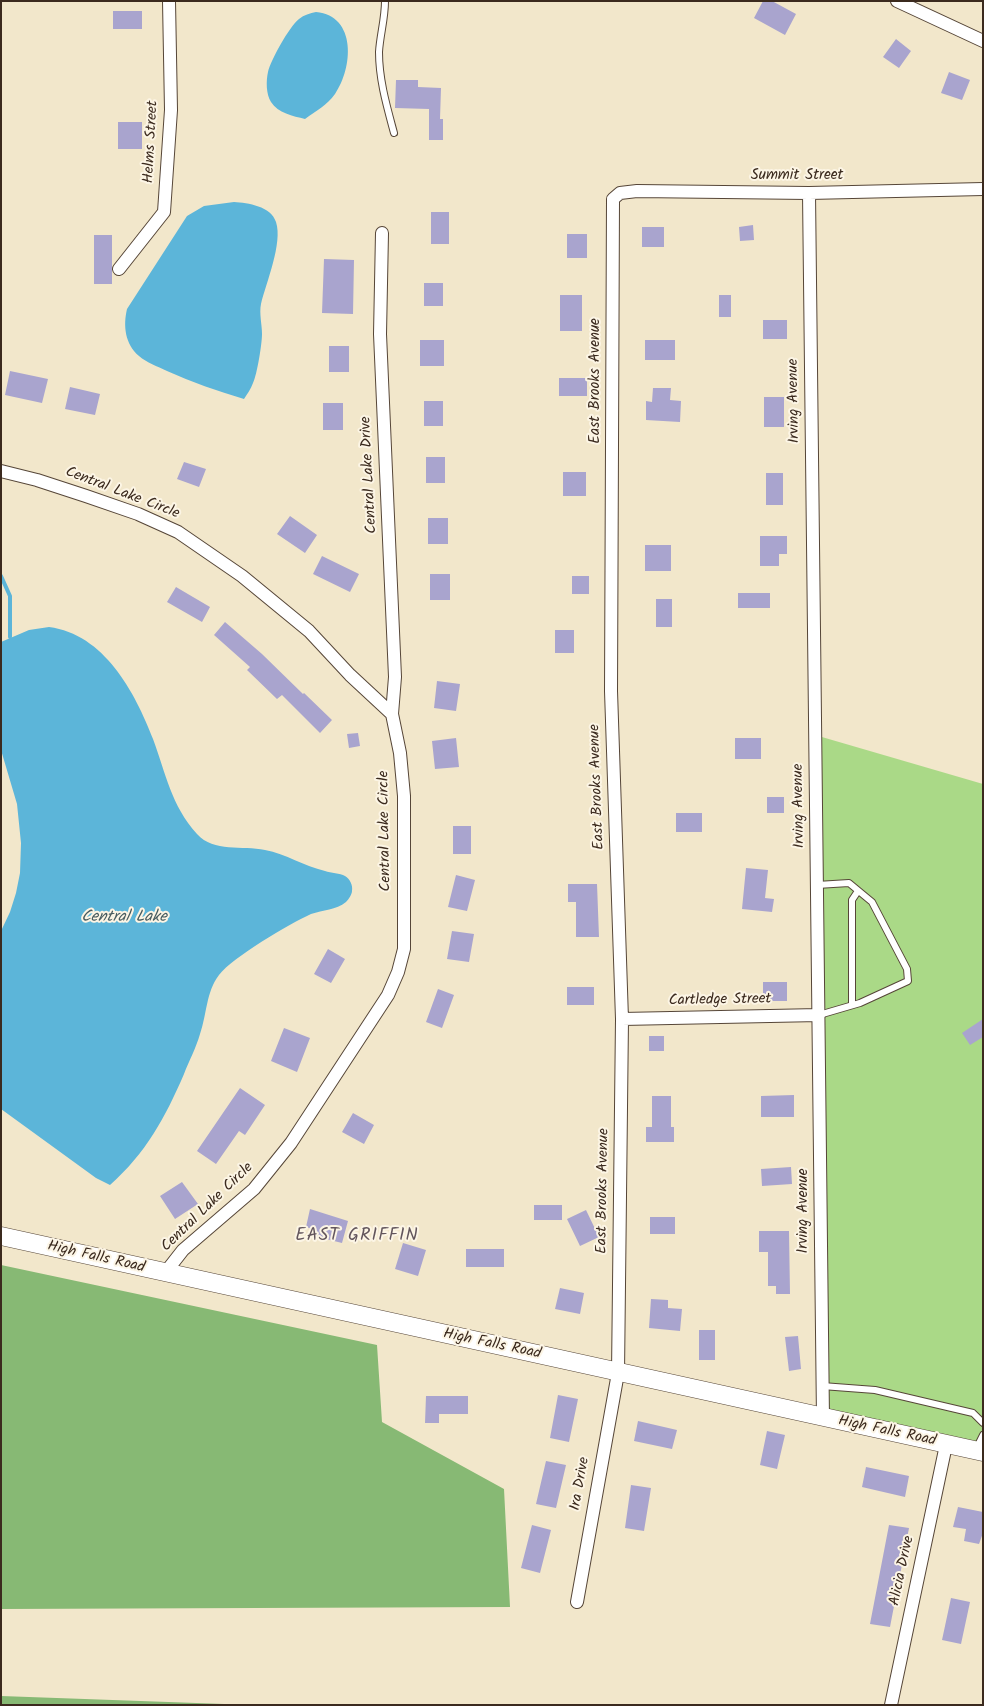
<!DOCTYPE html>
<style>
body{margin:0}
#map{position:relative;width:984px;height:1706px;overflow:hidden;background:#f2e7cb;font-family:Kalam,sans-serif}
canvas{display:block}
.frame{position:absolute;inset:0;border:2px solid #3b2a1e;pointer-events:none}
</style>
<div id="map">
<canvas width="984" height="1706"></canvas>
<div class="frame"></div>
</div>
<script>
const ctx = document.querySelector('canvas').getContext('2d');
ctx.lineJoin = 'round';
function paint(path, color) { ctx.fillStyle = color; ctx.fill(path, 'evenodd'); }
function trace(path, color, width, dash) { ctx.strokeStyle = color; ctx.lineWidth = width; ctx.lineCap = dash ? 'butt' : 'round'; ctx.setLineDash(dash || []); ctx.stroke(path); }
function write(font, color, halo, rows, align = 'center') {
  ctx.font = font + ' Kalam,sans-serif'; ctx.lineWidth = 4; ctx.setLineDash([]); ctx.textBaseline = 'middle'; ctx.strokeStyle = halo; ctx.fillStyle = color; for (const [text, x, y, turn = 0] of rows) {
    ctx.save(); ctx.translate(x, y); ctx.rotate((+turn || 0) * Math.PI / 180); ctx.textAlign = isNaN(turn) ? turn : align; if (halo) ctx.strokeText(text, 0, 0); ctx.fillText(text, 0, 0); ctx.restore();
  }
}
paint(new Path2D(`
 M815,735L983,784V1447L825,1413Z`), '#aad987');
paint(new Path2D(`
 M1,1265L377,1345L382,1422L504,1489L510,1607L1,1609Z
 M1,1696L252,1705H1Z`), '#87b974');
paint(new Path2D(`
 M316,12C357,16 353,68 335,94C327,105 316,111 305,119C293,116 278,113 271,102C266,94 266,81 268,72C271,60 289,27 299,19C304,15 310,13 316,12Z
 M234,202C248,203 271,206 276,222C283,243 266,283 261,304C259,313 262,325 262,334C262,344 257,375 253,383C251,389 247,394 244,399C217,391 192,382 167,371C157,366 147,363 139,356C125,344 123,326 127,309L187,216L204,206Z
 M49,627C104,634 135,692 153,739C166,774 171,805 197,834C214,853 242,845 265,850C286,854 304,866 325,871C331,873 340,873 345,876C350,879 353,885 352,891C352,894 349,899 346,902C336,910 323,910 311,914C289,924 233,957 219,975C206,992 207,1014 200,1034C196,1048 189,1061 184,1074C165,1118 146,1153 110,1185L96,1178L1,1109V931L10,912L16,893L20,873L21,843L17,804L1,750V642L29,630Z`), '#5cb5d9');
trace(new Path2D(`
 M1,576L10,596V637`), '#5cb5d9', 4);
paint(new Path2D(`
 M763,1H772L796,14L785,35L754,18Z
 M113,11H142V29H113Z
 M896,39L911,51L899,68L883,57Z
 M949,72L970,80L962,100L941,93Z
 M396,80H418V87L441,88L440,119H443V140H429V109L395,108Z
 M118,122H142V149H118Z
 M431,212H449V244H431Z
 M753,225L754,240L740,241L739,227Z
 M642,227H664V247H642Z
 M567,234H587V258H567Z
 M94,235H112V284H94Z
 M324,259L354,260L353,314L322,313Z
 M424,283H443V306H424Z
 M560,295H582V331H560Z
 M719,295H731V317H719Z
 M763,320H787V339H763Z
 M420,340H444V366H420Z
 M645,340H675V360H645Z
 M329,346H349V372H329Z
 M10,371L48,379L42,403L5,395Z
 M559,378H587V396H559Z
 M70,387L100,394L95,415L65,409Z
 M653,388H671L670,400L681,401L680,422L646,420V401L652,402Z
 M764,397H784V427H764Z
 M424,401H443V426H424Z
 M323,403H343V430H323Z
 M426,457H445V483H426Z
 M184,462L206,469L199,487L177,479Z
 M563,472H586V496H563Z
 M766,473H783V505H766Z
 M290,516L317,535L305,553L277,534Z
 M428,518H448V544H428Z
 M760,536H787V554H779V566H760Z
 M645,545H671V571H645Z
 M322,556L359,574L350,592L313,574Z
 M430,574H450V600H430Z
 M572,576H589V594H572Z
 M176,587L210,607L202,622L167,602Z
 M738,593H770V608H738Z
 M656,599H672V627H656Z
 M225,622L262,654L303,694L304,693L332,720L320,733L282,695L277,699L247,670L250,667L214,635Z
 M555,630H574V653H555Z
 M437,681L460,684L456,711L434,708Z
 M358,733L360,746L349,748L347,734Z
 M456,738L459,767L435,769L432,741Z
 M735,738H761V759H735Z
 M767,797H784V813H767Z
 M676,813H702V832H676Z
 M453,826H471V854H453Z
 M746,868L768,870L765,898L774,899L772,912L742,909Z
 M456,875L475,880L467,911L448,907Z
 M568,884H597L599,937H576V902H568Z
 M452,931L474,934L469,962L447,959Z
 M328,949L345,959L331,983L314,974Z
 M763,982H787V1001H763Z
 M567,987H594V1005H567Z
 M438,989L454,995L442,1028L426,1022Z
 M983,1019V1037L970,1045L962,1033Z
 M284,1028L310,1038L297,1072L271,1061Z
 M649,1036H664V1051H649Z
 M240,1088L265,1105L245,1135L239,1131L216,1164L197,1151Z
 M794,1095V1117H761V1096Z
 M652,1096H671V1127H674V1142H646V1127H652Z
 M353,1113L374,1125L364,1144L342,1132Z
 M791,1167L792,1184L762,1186L761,1169Z
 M182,1182L198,1204L175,1219L160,1196Z
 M534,1205H562V1220H534Z
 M310,1209L348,1221L342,1243L314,1236L315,1230L306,1227Z
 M586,1210L599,1237L580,1246L567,1219Z
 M650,1217H675V1234H650Z
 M759,1231H789L790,1294H776V1286H768V1252H759Z
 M403,1243L426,1250L418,1276L395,1269Z
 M466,1249H504V1267H466Z
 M560,1288L584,1293L580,1314L555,1309Z
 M651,1299L668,1300V1308L682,1309L680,1331L649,1328Z
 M699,1330H715V1360H699Z
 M798,1336L801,1369L789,1371L785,1337Z
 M558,1395L578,1399L569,1442L550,1438Z
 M426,1396H468V1414H439V1423H425Z
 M638,1421L677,1430L672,1449L634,1441Z
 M767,1431L785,1435L777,1469L760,1465Z
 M546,1461L566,1465L556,1508L536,1504Z
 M866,1467L909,1476L905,1497L862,1487Z
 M631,1485L651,1488L644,1531L625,1528Z
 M958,1507L983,1512V1533L979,1544L964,1541L966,1529L953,1527Z
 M532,1525L551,1530L540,1573L521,1568Z
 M889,1525L909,1528L890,1627L870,1624Z
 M951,1598L970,1602L961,1644L942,1640Z`), '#a9a4ce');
const lane = new Path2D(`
 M385,1C385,19 380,35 379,52C379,80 387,107 394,133
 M817,885L849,883L872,902L907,969L908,981L860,1003L819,1015
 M852,1005V900L858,891
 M822,1386L875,1390L973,1413L983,1423
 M976,1449L983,1435`);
const street = new Path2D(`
 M897,1L983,41
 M809,193L823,1418
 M382,233L380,334L395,677L392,714
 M119,269L164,212L171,110L169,1
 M1,471L37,480L86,496L138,514L178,532L242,576L309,631L350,675L392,714L400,753L404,796V949L398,972L388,995L291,1143L254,1189L183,1250L165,1273
 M622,1019L819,1015
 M577,1602L618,1373L622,1019L611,691L613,199L620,193L637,191L809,193L983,189
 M891,1705L946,1445`);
const secondary = new Path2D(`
 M1,1236L983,1452`);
trace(lane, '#564638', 8);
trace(street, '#564638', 14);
trace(secondary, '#564638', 19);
trace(lane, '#fff', 6);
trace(street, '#fff', 12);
trace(secondary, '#fff', 18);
write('15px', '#3b2a1e', '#fcf5e5', [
 ["Helms Street",152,142,-87],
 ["Summit Street",797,176],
 ["East Brooks Avenue",596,381,-90],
 ["Irving Avenue",795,401,-91],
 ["Central Lake Drive",370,475,-93],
 ["Central Lake Circle",122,494,21],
 ["East Brooks Avenue",598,787,-92],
 ["Irving Avenue",800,806,-91],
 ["Central Lake Circle",386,831,-91],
 ["Cartledge Street",720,1001,-1],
 ["East Brooks Avenue",604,1191,-89],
 ["Central Lake Circle",208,1208,-44],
 ["Irving Avenue",804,1211,-90],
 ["High Falls Road",96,1258,13],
 ["High Falls Road",492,1345,12],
 ["High Falls Road",887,1432,12],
 ["Ira Drive",581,1484,-80],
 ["Alicia Drive",903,1571,-78]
]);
write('italic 16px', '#475b5f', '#fcf5e5', [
 ["Central Lake",124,918]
]);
ctx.letterSpacing = '1px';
write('18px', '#62555c', '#fcf5e5', [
 ["EAST GRIFFIN",357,1237]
]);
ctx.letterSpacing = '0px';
</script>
